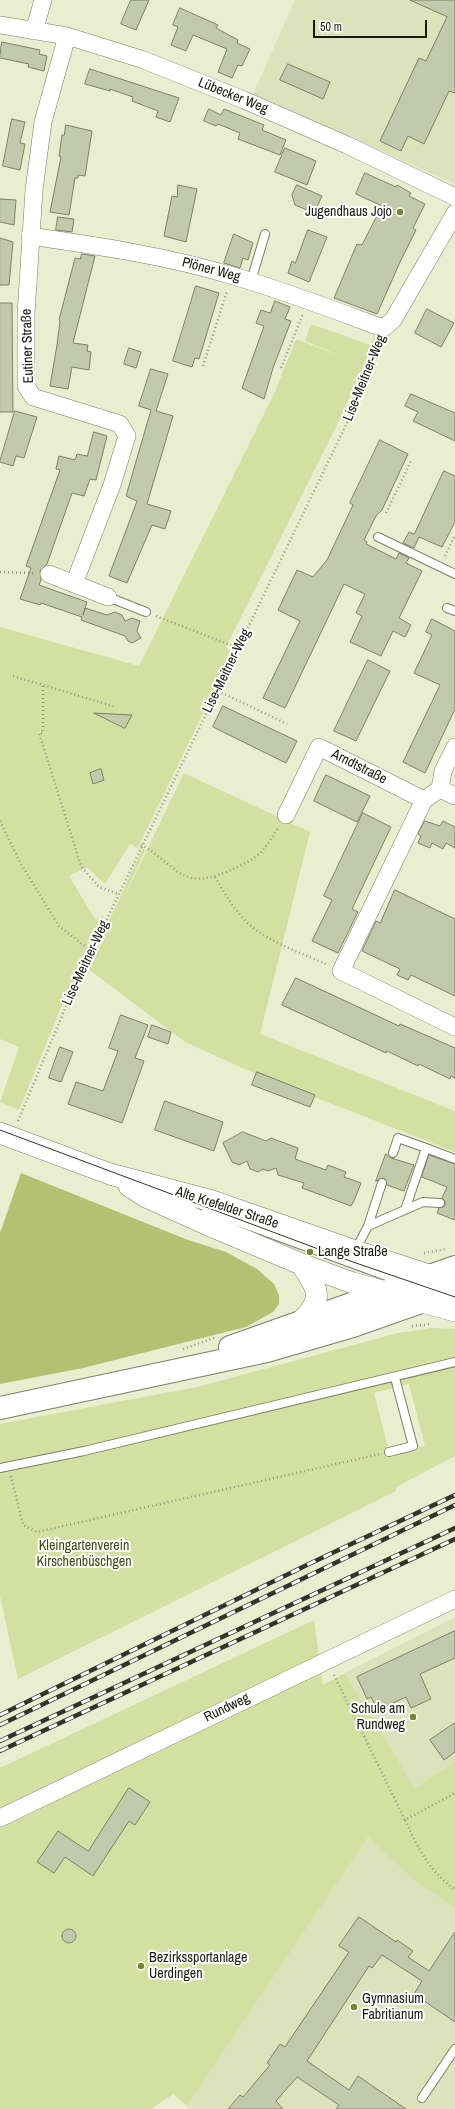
<!DOCTYPE html>
<meta charset="utf-8">
<style>
body{margin:0}
#map{position:relative;width:455px;height:2109px;overflow:hidden;background:#e8eecf;font-family:"Archivo Narrow",sans-serif}
canvas{display:block}
.scale{position:absolute;left:313px;top:20px;width:114px;height:18px;box-sizing:border-box;border:2px solid #181a0f;border-top:0;padding-left:5px;font-size:12px;line-height:14px;white-space:nowrap;color:#181a0f;-webkit-text-stroke:3px #fff;paint-order:stroke}
</style>
<div id="map">
<canvas width="455" height="2109"></canvas>
<div class="scale">50 m</div>
</div>
<script>
const ctx = document.querySelector('canvas').getContext('2d');
ctx.lineJoin = 'round';
function paint(path, color) { ctx.fillStyle = color; ctx.fill(path, 'evenodd'); }
function trace(path, color, width, dash) { ctx.strokeStyle = color; ctx.lineWidth = width; ctx.lineCap = dash ? 'butt' : 'round'; ctx.setLineDash(dash || []); ctx.stroke(path); }
function write(font, color, halo, rows, align = 'center') {
  ctx.font = font + ' "Archivo Narrow",sans-serif'; ctx.lineWidth = 4; ctx.setLineDash([]); ctx.textBaseline = 'middle'; ctx.strokeStyle = halo; ctx.fillStyle = color; for (const [text, x, y, turn = 0] of rows) {
    ctx.save(); ctx.translate(x, y); ctx.rotate((+turn || 0) * Math.PI / 180); ctx.textAlign = isNaN(turn) ? turn : align; if (halo) ctx.strokeText(text, 0, 0); ctx.fillText(text, 0, 0); ctx.restore();
  }
}
paint(new Path2D(`
 M295,0H455V184L253,94Z
 M455,1617V1761L415,1788L345,1673Z
 M368,1837L416,1882L455,1908V2109H190L187,2106Z`), '#dbe2bc');
paint(new Path2D(`
 M311,324L370,345L375,334H378L379,339L367,367L364,366L337,425L226,647L232,654L138,847L145,850L120,906L184,773L310,832L260,1034L455,1111V1152L256,1074L185,1042L87,968L104,940L101,938L142,850L130,844L105,884L87,867L69,876L95,919L104,916L80,961L19,1110L0,1102L19,1047L0,1039V627L139,666L274,394L296,339L347,359L305,341Z
 M432,1328L455,1329V1456L396,1487V1491L18,1679L0,1596V1424L197,1387L398,1333ZM409,1384L425,1446L390,1455L374,1393Z
 M314,1620L323,1685L345,1673L415,1788L455,1761V1908L416,1882L368,1837L187,2106L173,2094L151,2109H0V1768Z`), '#d4dfa2');
paint(new Path2D(`
 M21,1173L188,1240L226,1252L257,1269L274,1284L279,1295V1304L273,1312L246,1327L83,1368L0,1384V1233Z`), '#b4c173');
const building = new Path2D(`
 M131,0H149L136,30L121,24Z
 M410,0H455V93L449,91L424,144L408,136L401,151L380,141L419,58L426,61L447,17Z
 M180,8L218,25L216,28L238,40L237,43L250,49L242,66L238,65L232,78L218,72L227,49L193,35L186,51L171,45L178,27L173,25Z
 M2,42L40,50L39,54L47,56L44,71L28,67L29,64L0,58Z
 M288,64L330,82L323,99L280,80Z
 M90,69L179,98L170,122L156,117L158,111L132,101L133,97L110,89V91L85,84Z
 M209,109L221,115L224,109L264,125L262,130L286,140L280,155L238,139L240,133L218,124L216,126L204,121Z
 M12,119L25,122L20,143L25,144L20,170L3,166Z
 M66,125L92,131L85,176L78,175V178H75L69,215L50,212L61,157L59,156L62,135H64Z
 M285,148L316,161L307,185L275,172Z
 M365,173L396,187L397,185L411,193L409,196L425,204L413,228L416,230L400,262L377,314L334,298L357,244L362,245L382,206L356,194Z
 M178,185L197,189L186,242L164,236L172,196L177,197Z
 M297,185L322,196L314,213L295,205L292,195Z
 M0,199L16,200L14,225L0,222Z
 M58,217L74,219L72,232L56,230Z
 M308,230L327,237L309,282L288,273L292,261L295,263Z
 M234,234L253,243L248,260L243,258L240,268L224,263Z
 M0,238L13,242L9,285H0Z
 M82,254L95,256L73,343L88,345L87,351L91,352L89,370L72,367L68,389L50,386L57,345L60,321L59,320L75,258L80,259Z
 M196,286L219,293L199,359L195,358L192,367L173,361Z
 M275,301L290,307L285,319L291,321L273,368L264,399L242,388L264,326L256,323L261,310L270,313Z
 M0,303H12L13,412H0Z
 M427,309L454,323L441,347L415,333Z
 M129,348L141,352L136,368L124,364Z
 M151,369L168,374L156,411L173,416L147,504L171,511L165,529L152,525L127,583L109,576L137,501L126,496L151,410L139,406Z
 M411,394L455,413V441L413,421L418,412L405,406Z
 M15,411L37,417L24,458L16,456L13,466L0,462Z
 M94,432L107,436L96,480L90,479L84,496L72,493L47,564L40,571L41,580L39,585L87,602L83,615L85,608L107,615L115,612L122,615L125,621L132,618L140,621L137,631L141,638L132,643L128,641L125,636L81,620L82,617L41,603L40,605L20,599L31,568L26,566L60,470L56,469L59,456L75,460L77,454L87,456Z
 M380,440L408,454L382,510L376,516L364,540L367,542L366,544L396,559L399,553L409,558L406,563L422,571L399,618L411,625L405,637L393,631L381,656L350,642L362,616L356,613L365,594L344,584L285,708L263,698L300,621L278,610L297,570L313,577L327,560L353,505L350,503Z
 M444,471L455,476V522L442,547L419,537L414,548L403,543L409,532L414,534Z
 M432,619L455,631V709L425,773L403,762L440,685L414,673L432,635L426,632Z
 M368,660L390,671L356,741L334,731Z
 M223,706L297,741L286,763L213,727Z
 M94,713L132,715L125,728Z
 M101,769L104,780L93,784L90,773Z
 M326,775L370,796L357,822L314,801Z
 M363,813L391,827L352,909L358,912L338,953L312,941L332,900L324,896Z
 M425,821L440,826L443,821L455,827V848L446,843L443,849L432,843L430,848L418,843L421,836L418,834Z
 M395,890L455,919V996L411,975L408,980L397,975L400,969L362,951L376,921L380,923Z
 M296,978L399,1026L400,1024L455,1048V1078L451,1076L450,1079L419,1064L418,1066L387,1051L386,1053L282,1005Z
 M121,1015L148,1025L135,1058L144,1061L122,1123L68,1104L76,1082L103,1091L118,1051L109,1048Z
 M152,1025L171,1032L168,1044L148,1037Z
 M60,1047L73,1052L61,1082L49,1078Z
 M257,1072L315,1095L310,1107L252,1085Z
 M165,1101L223,1122L214,1151L155,1130Z
 M243,1132L266,1141L271,1138L298,1148L295,1159L326,1170L328,1165L346,1172L344,1177L361,1183L354,1201L351,1206L302,1188L304,1183L278,1175L276,1168L268,1171L263,1169L258,1172L250,1169L247,1161L239,1165L232,1162L223,1143Z
 M386,1154L391,1158L414,1165L404,1191L387,1185L384,1178L376,1181Z
 M429,1155L455,1164V1220L437,1213L439,1208L445,1206V1201L442,1198L447,1187L422,1177Z
 M455,1631V1658L420,1674L431,1699L411,1708L406,1697L378,1710L371,1697L367,1699L357,1677Z
 M455,1723V1752L444,1760L430,1740Z
 M129,1788L150,1802L135,1825L129,1821L93,1876L65,1857L54,1873L37,1862L58,1831L88,1851Z
 M359,1917L396,1942L397,1940L413,1951L408,1957L429,1971L455,1932V2022L414,1994L422,1981L382,1955L372,1968L369,1966L307,2061L349,2090L358,2076L406,2109H336L339,2105L297,2077L276,2101L283,2109H228L240,2095L243,2097L270,2065L267,2063L280,2044L285,2047L349,1952L339,1946Z
 M62 1936a7 7 0 1 1 14 0a7 7 0 1 1-14 0Z`);
paint(building, '#c3c9ab');
trace(building, '#7d8266', 1);
const service = new Path2D(`
 M251,281L265,234
 M378,537L455,574
 M108,597L146,612
 M447,608L455,611
 M393,1153L398,1138L426,1148
 M206,1210L400,1281
 M405,1210L426,1148L455,1159
 M368,1226L382,1183
 M355,1251L368,1226L423,1202L440,1203
 M389,1452L413,1446L395,1378
 M0,1468L84,1451L455,1362
 M422,2098L455,2049`);
const minor = new Path2D(`
 M0,25L67,36L141,59L244,100L347,145L455,197
 M34,31L43,0
 M67,36L43,122L34,190L26,314V386L33,397L120,424L127,436L112,485L74,584
 M30,236C99,246 167,256 233,276C282,290 329,308 377,326L385,327L393,320L455,213
 M49,574L108,597
 M455,747L443,771L440,789L424,800L341,971L455,1027
 M440,789L455,796
 M286,815L319,747L424,800
 M0,1818L455,1599`);
const tertiary = new Path2D(`
 M0,1133L110,1174L212,1201L355,1251L441,1279
 M129,1186L146,1197L206,1224L301,1264L353,1283L455,1311
 M301,1321C325,1298 318,1289 301,1264`);
const secondary = new Path2D(`
 M230,1347L455,1267
 M0,1408L267,1351L353,1326L455,1290`);
trace(service, '#7b8064', 10);
trace(minor, '#7b8064', 18);
trace(tertiary, '#7b8064', 22);
trace(secondary, '#7b8064', 24);
trace(new Path2D(`
 M203,366L227,291
 M281,368L303,314
 M386,513L411,461
 M445,556L455,535
 M0,572L33,573
 M156,616L238,648
 M13,676L116,707
 M43,686V733H39L81,866L99,887L118,894
 M218,691L287,724
 M0,821L21,864L59,926L91,951
 M141,845C159,853 175,875 192,878C210,882 250,864 262,851C268,844 273,836 278,828
 M215,877C225,894 236,913 251,926C271,943 304,954 328,965
 M18,1121L75,985L344,429L381,343
 M424,1253L446,1249
 M412,1326L431,1324
 M183,1349L214,1338
 M11,1476L23,1525L37,1532L380,1454
 M334,1675L405,1820L455,1793
 M405,1820C419,1850 428,1869 455,1890`), '#929780', 2.5, [1, 3]);
trace(service, '#fff', 8);
trace(minor, '#fff', 17);
trace(tertiary, '#fff', 21);
trace(secondary, '#fff', 22);
trace(new Path2D(`
 M0,1130L353,1262L455,1297`), '#323427', 1);
const rail = new Path2D(`
 M0,1715L311,1563L455,1495
 M0,1725L455,1505
 M0,1741L455,1528
 M0,1751L455,1539`);
trace(rail, '#323427', 4.5);
trace(rail, '#fff', 3, [9]);
for (const [x, y, r, color] of [
 [400,212,4,"#798431"],
 [310,1252,4,"#798431"],
 [413,1717,4,"#798431"],
 [141,1966,4,"#798431"],
 [354,2007,4,"#798431"]
]) { const dot = new Path2D(); dot.arc(x, y, r, 0, 2 * Math.PI); ctx.fillStyle = color; ctx.fill(dot); trace(dot, '#fff', 1.5); }
write('14px', '#181a0f', '#fff', [
 ["Lübecker Weg",233,96,22],
 ["Plöner Weg",211,270,15],
 ["Eutiner Straße",28,346,-92],
 ["Lise-Meitner-Weg",365,378,-68],
 ["Lise-Meitner-Weg",227,671,-64],
 ["Arndtstraße",359,767,27],
 ["Lise-Meitner-Weg",86,963,-65],
 ["Alte Krefelder Straße",227,1208,18],
 ["Rundweg",227,1708,-26]
]);
write('14px', '#181a0f', '#fff', [
 ["Jugendhaus Jojo",392,212,"right"],
 ["Lange Straße",318,1252],
 ["Schule am",405,1709,"right"],
 ["Rundweg",405,1725,"right"],
 ["Bezirkssportanlage",149,1958],
 ["Uerdingen",149,1974],
 ["Gymnasium",362,1999],
 ["Fabritianum",362,2015]
], 'left');
write('14px', '#424a0f', '#fff', [
 ["Kleingartenverein",84,1546],
 ["Kirschenbüschgen",84,1562]
]);
</script>
